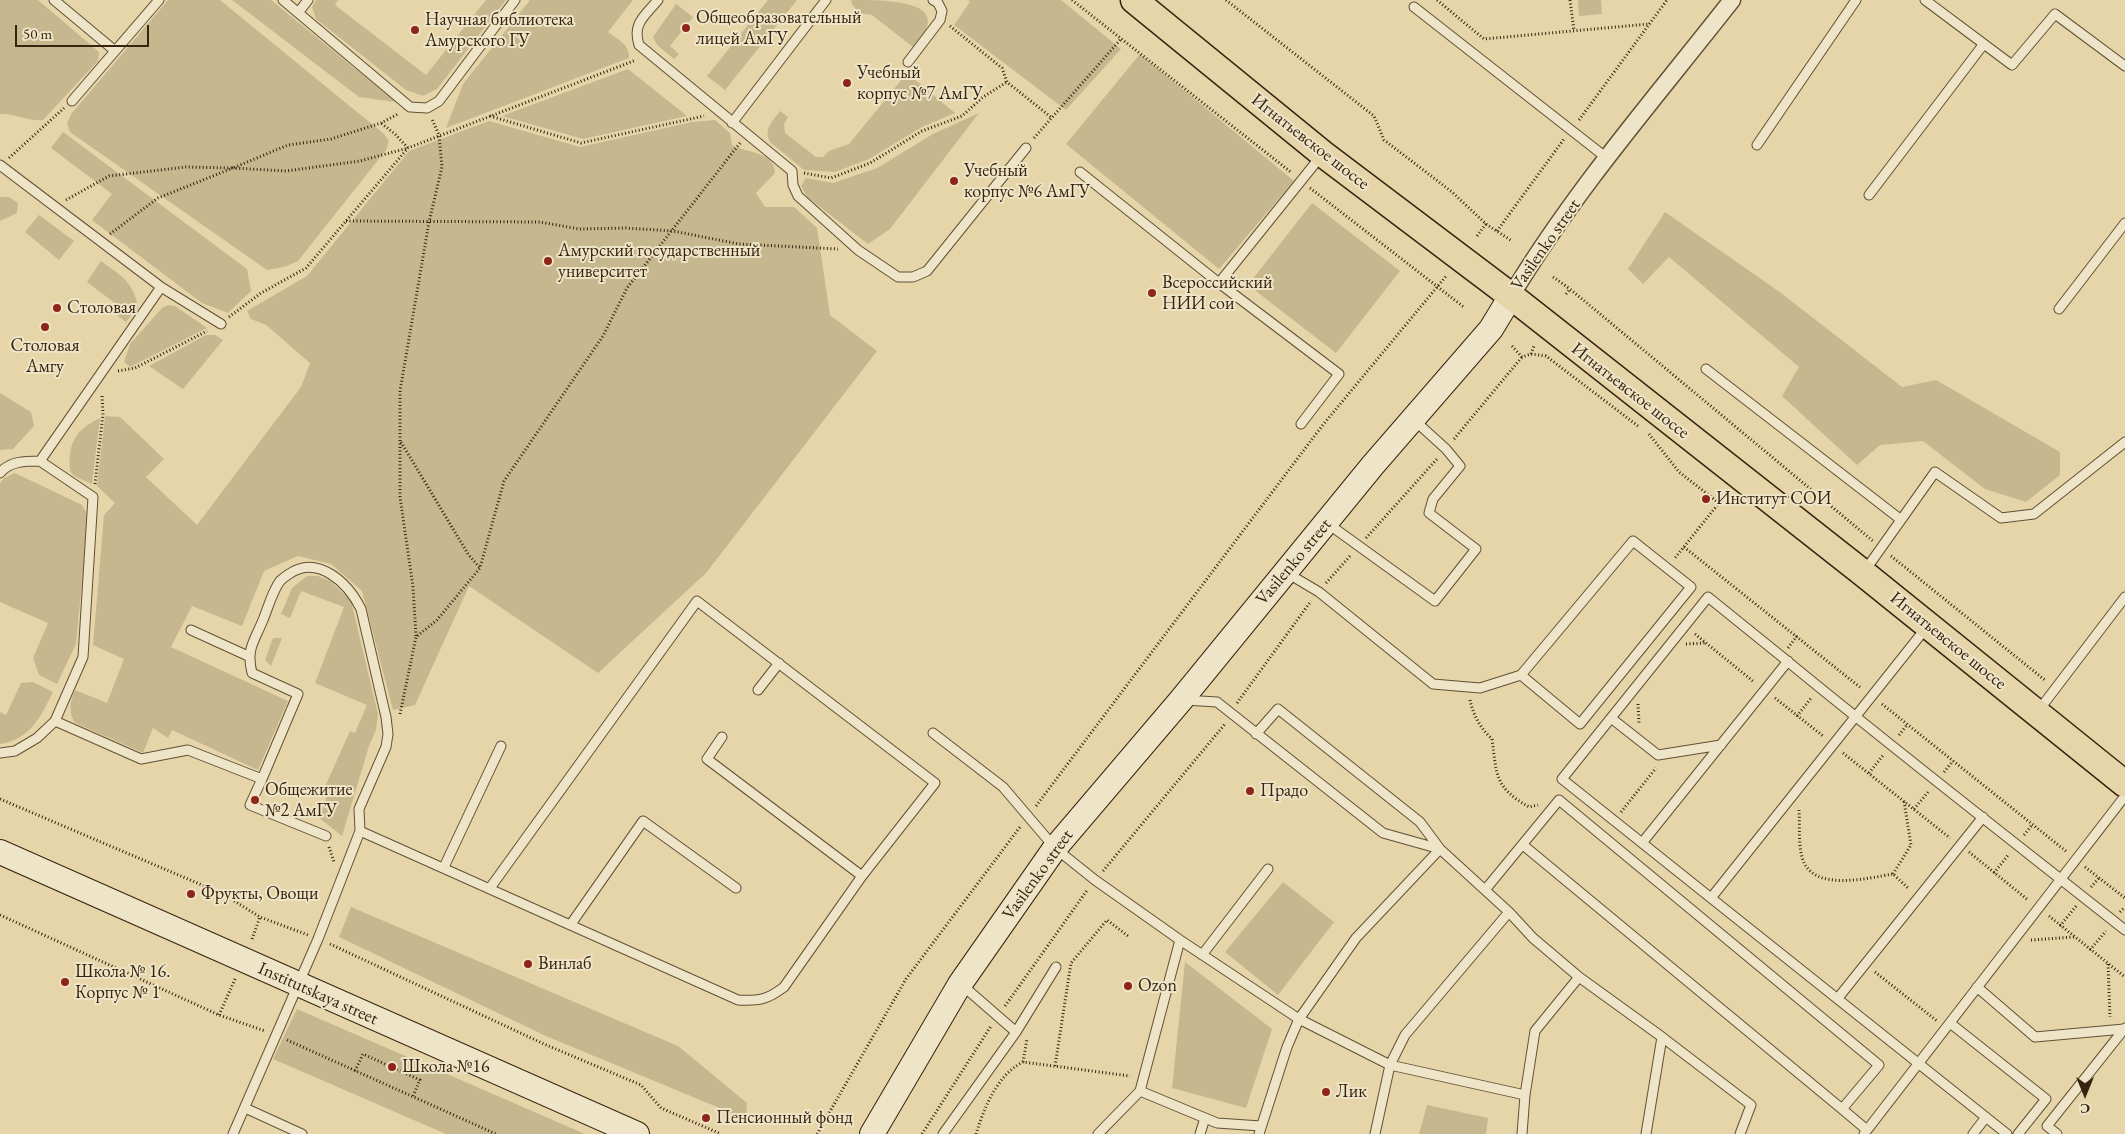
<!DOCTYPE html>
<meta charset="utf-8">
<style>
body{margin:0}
#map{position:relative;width:2125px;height:1134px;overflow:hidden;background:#e5d5a9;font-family:"EB Garamond",serif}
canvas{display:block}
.north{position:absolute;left:2060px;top:1069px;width:50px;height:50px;-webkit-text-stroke:4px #eee4c7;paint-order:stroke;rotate:180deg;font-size:14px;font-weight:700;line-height:20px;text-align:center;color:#37230e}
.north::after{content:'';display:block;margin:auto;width:18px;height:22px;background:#37230e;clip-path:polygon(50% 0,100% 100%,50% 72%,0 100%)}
.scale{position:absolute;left:15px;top:25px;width:134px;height:22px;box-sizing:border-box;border:2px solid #37230e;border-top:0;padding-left:6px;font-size:15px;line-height:18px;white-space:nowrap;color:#37230e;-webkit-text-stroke:4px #eee4c7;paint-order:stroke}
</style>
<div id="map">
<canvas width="2125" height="1134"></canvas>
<div class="north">С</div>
<div class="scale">50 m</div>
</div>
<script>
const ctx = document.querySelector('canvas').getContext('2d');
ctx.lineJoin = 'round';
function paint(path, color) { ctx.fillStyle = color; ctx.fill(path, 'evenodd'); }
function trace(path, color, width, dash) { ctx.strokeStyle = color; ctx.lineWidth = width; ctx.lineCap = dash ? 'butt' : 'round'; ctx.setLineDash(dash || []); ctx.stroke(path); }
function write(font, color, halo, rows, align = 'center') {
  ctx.font = font + ' "EB Garamond",serif'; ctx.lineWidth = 4; ctx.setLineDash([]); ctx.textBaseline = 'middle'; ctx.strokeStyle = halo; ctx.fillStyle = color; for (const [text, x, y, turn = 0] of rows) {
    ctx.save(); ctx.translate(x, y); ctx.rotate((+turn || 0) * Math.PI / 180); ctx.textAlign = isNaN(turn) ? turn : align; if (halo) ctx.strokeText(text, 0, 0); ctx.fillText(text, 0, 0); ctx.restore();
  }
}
paint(new Path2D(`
 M0,0H38L99,52L98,61L43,120C29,122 15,113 0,114Z
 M168,0H220L384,134L389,141L386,150L298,261L284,267L267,270L70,132L67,123L72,113Z
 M232,0H271L396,102L359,97Z
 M316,0H338L335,5L426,75L486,0H506L437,89L423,96L406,90L316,19L312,7Z
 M530,0H633L608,32C618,40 630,44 629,58L446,128L463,84Z
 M768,0H797L725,90L707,76Z
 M852,0C888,0 959,0 913,47L872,15L858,13L851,2Z
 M968,0H1061L1121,49L1066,110L954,25L970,2Z
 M1578,0H1601L1602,14L1579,16Z
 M676,4L693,17L670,46L679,54L674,59L657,45L653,37Z
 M1140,54L1294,181L1219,269L1066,144Z
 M628,69L687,116L583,139L502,116Z
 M907,73L955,113L922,127L869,159L835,172L804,170L770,142C763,129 773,121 780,111L788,117L784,124L785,133L816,157H823L829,151L849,144Z
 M979,113L890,229L868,244L807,197L801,186L806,178L833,183L877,168L933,134Z
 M715,120L730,133L732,145C745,153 774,151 775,173L756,193L765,207H794L817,228L830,315L877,351L706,573L598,673L469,586L415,705L393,710L362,591L331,564L298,556L264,571L242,626L192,606L171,647L288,701L258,770L172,730L168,738L153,728L143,753L75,723C68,712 70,702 75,690L107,703L124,659L93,645L104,515L115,503L97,486L105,416L120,417L164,459L146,477L197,525L301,387L310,363L266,325L251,319L247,311L307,276L409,151L489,121L580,147L692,122Z
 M63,132L247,269L251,291L228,313L202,303L92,220L112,194L51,148Z
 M0,197H9L18,203L17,213L0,221Z
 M1312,203L1400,271L1336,353L1248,285Z
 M1665,212L1781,293L1902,387L1936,380L2060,452V475L2026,502L1985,489L1923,441L1880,445L1857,465L1782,396L1799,367L1669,257L1643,284L1628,269Z
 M39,215L74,241L59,260L25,232Z
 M101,261C121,276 132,280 138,306L126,322L111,311L116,304L87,282Z
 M168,305L175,306L207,328L130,367L124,362L130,344L162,308Z
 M206,335H215L223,340L183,389L149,366Z
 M0,393L31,412L34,426L13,449L0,450Z
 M100,418L92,484L74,476L70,471C68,443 75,430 100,418Z
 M15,473L82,505L86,512L88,522L76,644L57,684L39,675L33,658L48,623L0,602V483L4,478Z
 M307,576H318L330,581L351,601L378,714L376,730L369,746L342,836L318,817L329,792L324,789L350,731L355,733L367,705L315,683L344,607L301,591L290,618L281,614L292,588Z
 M273,638H282L271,666L265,660Z
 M33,682L53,692C41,716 30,740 0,744V712L6,715L21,683Z
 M1283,882L1334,922L1278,995L1225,952Z
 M351,907L678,1046L747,1103L746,1119L546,1036L339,937Z
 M1185,962L1272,1029L1246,1108L1172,1088Z
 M297,1009L585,1134H446L273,1059Z
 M1427,1105L1488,1118L1486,1134H1419Z`), '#c7b78f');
const lane = new Path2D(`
 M54,0L114,50
 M283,0L410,107L427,108L439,101L515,0
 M658,0C645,16 632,23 639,45L792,171L793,185L798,196L858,250L898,277H913L927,271L1026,148
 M1925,0L2012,65L2055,14L2125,66
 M1414,7L1608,159
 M298,13L308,0
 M908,62L940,20L942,11L938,3L933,0
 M72,101L159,0
 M732,123L826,0
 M1757,145L1856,0
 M0,165L161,287L221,324
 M1080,172L1219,283
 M1869,195L1983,45
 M2059,309L2125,223
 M1706,369L1900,519
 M1301,424L1339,374L1219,283L1321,156
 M0,473C10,461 25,461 40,461
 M1327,523L1435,601L1476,549L1429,513L1433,499L1460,466L1446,449L1413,419
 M1864,572L1935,472L2001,518L2034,514L2125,442
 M1287,573L1319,592L1433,684L1480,688L1521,675L1633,541L1691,587L1580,724L1521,675
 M1926,628L1711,898L1562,779L1708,597L1781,656C1894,749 2010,839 2125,930
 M191,630L248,656
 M758,690L779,663
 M2039,710L2125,597
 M1611,718L1658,755L1721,745
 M55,721L141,759L188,750L262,779L298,694L252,673C246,649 254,642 263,620C268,608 272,592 280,581C282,579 286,576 289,574C318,554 348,583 361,609L386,717L388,734L386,747L359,809L360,831L318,939L233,1134
 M933,733L1003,787L1055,848L1095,880L1180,940L1299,1019L1356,938L1440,849L1383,833L1217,702L1184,700
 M1256,734L1278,709L1420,822L1440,849L1509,912L1405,1035L1390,1065L1299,1019L1287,1047L1259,1134
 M722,737L707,759L862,876
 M0,753L15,751L37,738L55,721L83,657L93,497L40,461L161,287
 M262,779L250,805L326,836
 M360,831L738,1000C759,1001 767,1000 784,987L862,876L935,783L697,601L490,888
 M1642,843L1788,661
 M1523,845L1842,1109
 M444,867L501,746
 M1485,890L1559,800L1879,1065L1842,1109L1867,1130
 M1711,898L2007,1134
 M571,924L643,821L736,888
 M1202,955L1268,869
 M1579,977L1662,1037L1646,1134
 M1977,987L2035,1037L2124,1029
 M1838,998L1983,817
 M1950,1023L2046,1099L2018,1134
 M1016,1032L1056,967
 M1662,1037L1751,1105L1740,1134
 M1140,1091L1217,1123L1261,1126
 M245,1108L302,1134
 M943,1134L1016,1032L962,985
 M1098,1134L1140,1091L1180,940
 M1200,1134L1205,1118
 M1375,1134L1390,1065L1525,1095L1535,1031L1579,977L1533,938L1509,912
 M1522,1134L1525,1095
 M1864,1134L2125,796
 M1973,1134L1986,1117
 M2057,1134L2047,1126L2125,1028`);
const street = new Path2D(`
 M1511,296C1574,191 1656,97 1732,0`);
const secondary = new Path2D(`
 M0,852L637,1134
 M872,1134L960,984L1055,848L1181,700L1373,465L1491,329L1511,296`);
const primary = new Path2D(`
 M1134,0L1323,154L1511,296L1863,573L2125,784`);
trace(lane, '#625035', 11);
trace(street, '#625035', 19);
trace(secondary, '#37230e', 26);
trace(primary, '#37230e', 29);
trace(new Path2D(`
 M1072,0L1292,173
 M1226,0L1374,116L1384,140L1452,192L1486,224L1512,241
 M1437,0L1484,39L1649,24
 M1570,0L1574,31
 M950,26L1002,68L1007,82L1052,118
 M490,116L581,143L704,116
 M1579,120L1667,0
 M1034,138L1121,39
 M9,158L64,108
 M804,173L831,178L870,163L922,131L962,116L983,97L1007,82
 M1310,188L1465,308
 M66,200L109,176L186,167L233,168L288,145L331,139L381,123L398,114
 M346,221L540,222L579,229L626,228L673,231L739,244L838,249
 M1497,231L1564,139
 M110,234L158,198L233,168L286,171L360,161L408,148L395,134L381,123
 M1477,236L1486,224
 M1553,277L1570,289
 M1566,294L1570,289L1873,541
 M229,317L261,293L306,268L408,148L636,60
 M1512,346L1522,357L1531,354L1546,356L1638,426
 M1531,354L1534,346
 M118,371L135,368L207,331
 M1649,434L1679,472L1719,503L1675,558
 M1454,439L1522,357
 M401,442L468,554L480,568
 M95,484L103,414L102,395
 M1366,538L1437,459
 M1684,547L1861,688
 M1891,556L2046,681
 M1326,583L1350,556
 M1695,634L1754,682
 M416,636L413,587L400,497V391L429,222L442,167L439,135L432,119
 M1686,644L1705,643
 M1788,648L1797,636
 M1775,698L1823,736
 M1470,700C1473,715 1481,729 1492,739C1497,775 1494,787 1529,807L1538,805
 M1237,703L1311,601
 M1638,704L1639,723
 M1882,704L2067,852
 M400,714L416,637L437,620L480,568L504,481L603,336L627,288L740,143
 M1797,716L1812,697
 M1899,735L1907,725
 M1843,753L1950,838
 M1944,772L1953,761
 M1869,773L1884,754
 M0,799L223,894L260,917L308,935
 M1036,806L1322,426L1447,275
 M1914,809L1929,791
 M1799,810C1800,825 1798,842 1802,857C1811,893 1868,878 1893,874L1909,889
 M1621,812L1656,768
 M2024,835L2032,825
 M329,847L334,862
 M1969,852L2028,900
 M2085,867L2125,898
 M1103,871L1225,724
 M1994,873L2009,854
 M1893,874L1911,845L1904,801
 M2091,887L2099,878
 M2120,912L2125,907
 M0,915L219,1015L265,1031
 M2049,916L2125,977
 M2060,926L2077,905
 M252,939L260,917
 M2031,940L2074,937
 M330,944L544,1044L641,1085L661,1108L721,1134
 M2090,950L2106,931
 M2108,964L2110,1017
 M1875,972L1937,1021
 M1005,1006L1088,889
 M219,1015L236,977
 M287,1040L496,1134
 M1023,1062L1027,1039
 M1055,1066L1071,963L1107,920L1128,936
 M355,1071L363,1054L420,1080L413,1096
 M817,1134L906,979L1020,827
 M922,1134L991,1026
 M976,1134C984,1108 997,1075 1023,1062L1130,1076`), '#37230e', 3, [1, 2.5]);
trace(lane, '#eee4c7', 9);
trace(street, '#eee4c7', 16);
trace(secondary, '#eee4c7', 24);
trace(primary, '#e5d5a9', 26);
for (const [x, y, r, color] of [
 [686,28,5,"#8f2418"],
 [415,30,5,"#8f2418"],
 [847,83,5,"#8f2418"],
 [954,181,5,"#8f2418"],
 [548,261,5,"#8f2418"],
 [1152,293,5,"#8f2418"],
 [57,308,5,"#8f2418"],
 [45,327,5,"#8f2418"],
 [1706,499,5,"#8f2418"],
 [1250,791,5,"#8f2418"],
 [255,800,5,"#8f2418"],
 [191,894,5,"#8f2418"],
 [528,964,5,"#8f2418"],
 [65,982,5,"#8f2418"],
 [1128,986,5,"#8f2418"],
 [392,1067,5,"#8f2418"],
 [1326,1092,5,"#8f2418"],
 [706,1118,5,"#8f2418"]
]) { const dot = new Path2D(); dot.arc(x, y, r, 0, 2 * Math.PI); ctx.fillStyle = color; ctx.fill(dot); trace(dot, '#eee4c7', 2); }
write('18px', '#37230e', '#eee4c7', [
 ["Общеобразовательный",696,18],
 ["лицей АмГУ",696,39],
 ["Научная библиотека",425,20],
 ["Амурского ГУ",425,41],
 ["Учебный",857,73],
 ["корпус №7 АмГУ",857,94],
 ["Учебный",964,171],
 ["корпус №6 АмГУ",964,192],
 ["Амурский государственный",558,251],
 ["университет",558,272],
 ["Всероссийский",1162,283],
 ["НИИ сои",1162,304],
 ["Столовая",67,308],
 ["Столовая",45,346,"center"],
 ["Амгу",45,367,"center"],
 ["Институт СОИ",1716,499],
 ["Общежитие",265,790],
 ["№2 АмГУ",265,811],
 ["Прадо",1260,791],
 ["Фрукты, Овощи",201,894],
 ["Винлаб",538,964],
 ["Школа № 16.",75,972],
 ["Корпус № 1",75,993],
 ["Ozon",1138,986],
 ["Школа №16",402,1067],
 ["Лик",1336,1092],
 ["Пенсионный фонд",716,1118]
], 'left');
write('18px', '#37230e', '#eee4c7', [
 ["Игнатьевское шоссе",1310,142,38],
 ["Vasilenko street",1546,245,-55],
 ["Игнатьевское шоссе",1630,391,38],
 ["Vasilenko street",1294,562,-50],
 ["Игнатьевское шоссе",1948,641,39],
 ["Vasilenko street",1038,875,-54],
 ["Institutskaya street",318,994,24]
]);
</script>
